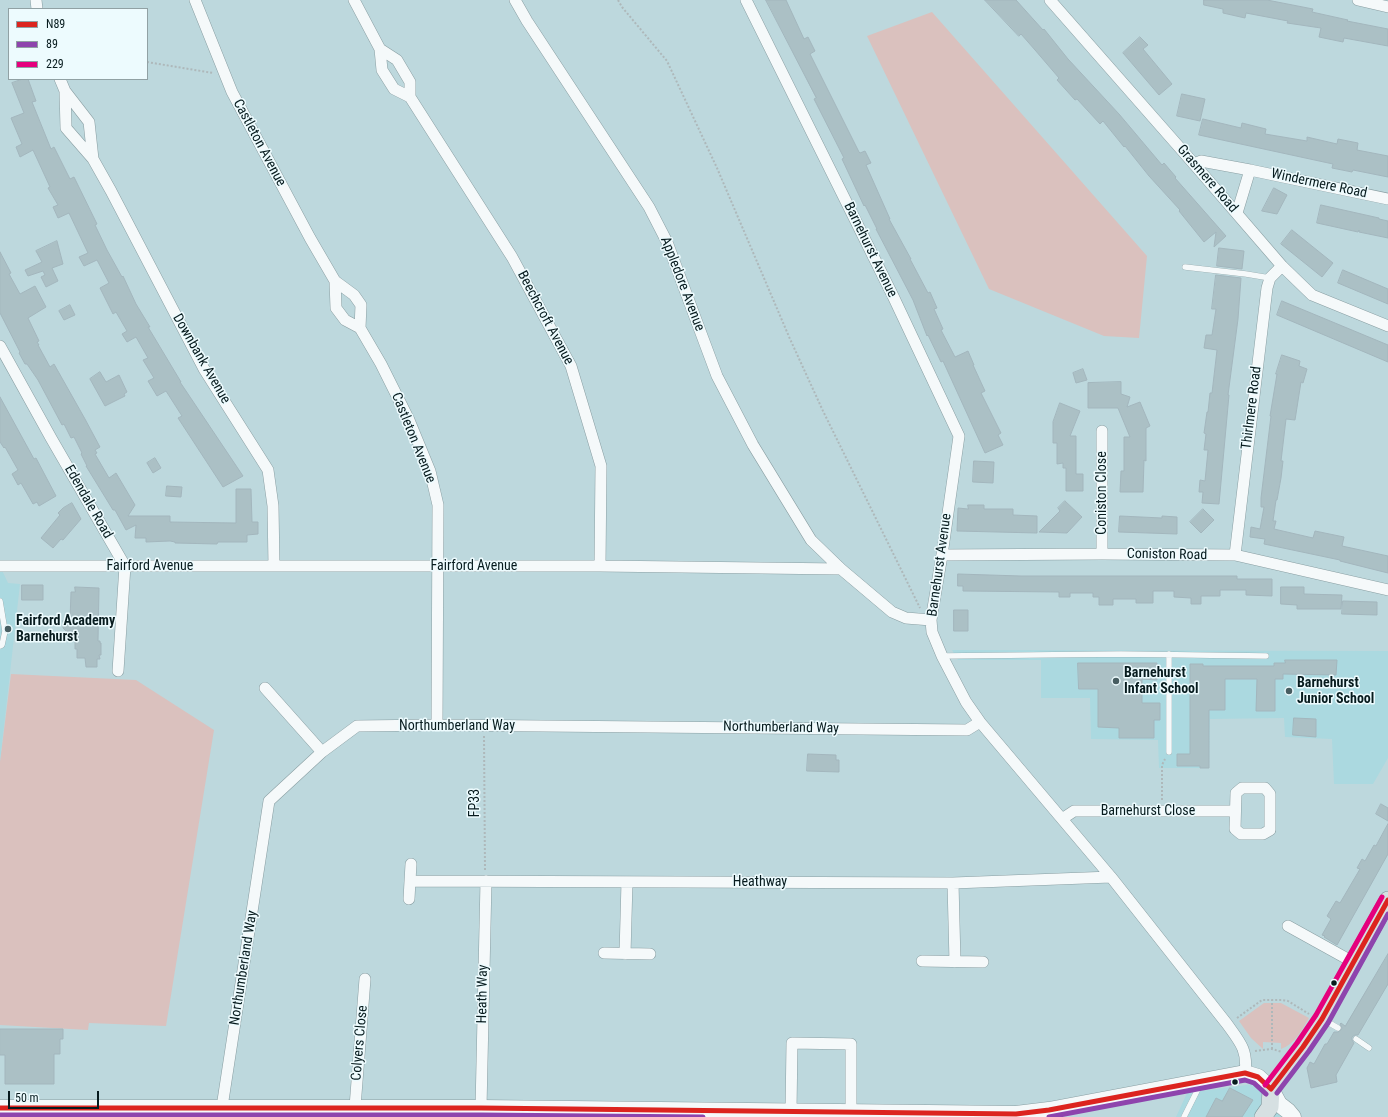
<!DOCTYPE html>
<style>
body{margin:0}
#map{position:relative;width:1388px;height:1117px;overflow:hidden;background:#bdd8dd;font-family:"Roboto Condensed",sans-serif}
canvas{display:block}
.legend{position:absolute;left:8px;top:8px;width:140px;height:72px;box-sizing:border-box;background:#edfbfe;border:1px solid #91a1a4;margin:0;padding:5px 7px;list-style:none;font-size:12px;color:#071b1e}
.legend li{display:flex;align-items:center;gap:8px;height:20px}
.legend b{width:20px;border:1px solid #91a1a4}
.scale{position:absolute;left:8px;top:1091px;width:91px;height:18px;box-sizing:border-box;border:2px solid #071b1e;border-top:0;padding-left:5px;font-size:12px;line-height:14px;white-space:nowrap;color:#071b1e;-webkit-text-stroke:3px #edfbfe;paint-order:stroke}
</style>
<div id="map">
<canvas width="1388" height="1117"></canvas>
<ul class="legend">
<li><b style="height:5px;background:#dc241f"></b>N89</li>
<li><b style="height:5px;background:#8e44ad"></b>89</li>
<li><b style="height:5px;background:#e5007d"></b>229</li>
</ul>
<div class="scale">50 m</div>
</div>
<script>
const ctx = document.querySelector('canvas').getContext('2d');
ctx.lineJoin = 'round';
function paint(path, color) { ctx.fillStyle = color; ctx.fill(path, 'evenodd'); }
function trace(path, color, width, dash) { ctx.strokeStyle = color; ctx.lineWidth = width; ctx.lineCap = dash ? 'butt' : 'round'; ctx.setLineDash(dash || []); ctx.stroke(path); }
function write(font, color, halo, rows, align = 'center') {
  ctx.font = font + ' "Roboto Condensed",sans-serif'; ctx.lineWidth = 3; ctx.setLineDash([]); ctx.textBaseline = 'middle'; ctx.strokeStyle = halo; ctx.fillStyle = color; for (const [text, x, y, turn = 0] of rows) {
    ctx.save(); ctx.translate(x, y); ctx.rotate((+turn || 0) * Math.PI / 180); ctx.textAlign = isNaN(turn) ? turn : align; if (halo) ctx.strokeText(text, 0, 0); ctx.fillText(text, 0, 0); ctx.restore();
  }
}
paint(new Path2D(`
 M0,566L8,583L20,584L0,762Z
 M952,650L1388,651V758L1373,784H1334L1332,739L1285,737L1284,718L1210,719L1209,768H1159L1158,740L1091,739L1090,698H1041V660H958Z
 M1254,1084L1284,1117H1176L1187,1093Z`), '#abd9e0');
paint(new Path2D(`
 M932,12L1147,256L1139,338L1104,336L989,289L867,36Z
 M11,674L136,680L214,730L166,1026L89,1023L88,1030L0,1025V762Z
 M1264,1003H1281L1309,1018C1302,1030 1295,1044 1281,1049V1043L1263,1042V1049L1251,1038L1239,1021Z`), '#dac1be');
const building = new Path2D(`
 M766,0H786L804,39L808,37L815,51L810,54L859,152L860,153L865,151L871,163L866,165L890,219H889L911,259H910L928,293L930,292L937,308L934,309L943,329L941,330L955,357L968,351L974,365H973L985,391L981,393L1001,433L998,435L1003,445L985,453L943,361L941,362L928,335L927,336L913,300L876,229H877L865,205L864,206L842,159L844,158L814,99L816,98Z
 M985,0H1016L1043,30L1044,29L1068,59L1119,114L1162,165L1164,163L1176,177L1175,178L1226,236L1214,247L1216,232L1204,242L1179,211L1180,210L1149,176L1125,146L1124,147L1103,121L1100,124L1077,99L1075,100L1057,80L1059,78L1035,50L1021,34L1019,36Z
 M1204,0H1267L1313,9L1312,12L1348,20L1347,21L1388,29V46L1344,38L1343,42L1319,37L1321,28L1287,23L1288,21L1246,13L1245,18L1223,13V9L1204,5Z
 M1140,37L1148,45L1143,49L1172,84L1159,95L1123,53Z
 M23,79H28L36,101L32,102L51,149L54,147L70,179L74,177L97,224L95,225L107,250L122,277L123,276L136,304L150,327H148L181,382H180L243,476L223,487L178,418L182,416L166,391L157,396L148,381L154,378L143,360L148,358L136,337L127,342L122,334L127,331L116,312L113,314L100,288L109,283L97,260L84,266L79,257L88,253L69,213L58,218L53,207L58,205L48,188L50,187L33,150L20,157L16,147L22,144L11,118L24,113L12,83Z
 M1182,94L1205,99L1200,121L1177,116Z
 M1203,119L1241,128L1242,123L1266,129L1265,134L1307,141V137L1337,144L1338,139L1358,143L1357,150L1388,156V177L1353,170L1352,172L1332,168L1333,164L1199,135Z
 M1274,188L1287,195L1277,214L1262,211Z
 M1321,205L1379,218V219L1388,221V238L1359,232V230L1358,232L1317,223Z
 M1292,230L1333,263L1322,277L1281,244Z
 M57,241L63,264L52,268L58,281L46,287L41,277L45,275L43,271L28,276L25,270L42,262L36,251Z
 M1219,248L1244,251L1242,269L1217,266Z
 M0,252L11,273L9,274L20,294L35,286L46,307L28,318L39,341L37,342L39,345H38L50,367L54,364L85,419L100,447L95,450L97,453L95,454L109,478L116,473L135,505L128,516H170V522L236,523V489H251L252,522H258V534L247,535V542H218L217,544L175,543V542L170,541L146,542V538H135L136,525L126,530L115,510H113L86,466H87L81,454L82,453L74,437L71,438L64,424L62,425L38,380L27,364H25L19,353L20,352L0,313Z
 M1343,270L1388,289V304L1338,283Z
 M1216,275L1241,278L1238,319L1228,395H1229L1219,504L1202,503L1203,492H1199L1200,480L1205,481L1208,450H1204L1206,434L1204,433L1207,412H1208L1210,393H1212L1217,350L1204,348L1206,335H1212L1216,309H1212Z
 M1282,301L1388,345V362L1277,315Z
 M70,305L75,315L64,320L59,311Z
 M1282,355L1300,361L1299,366L1307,369L1303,383L1301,382L1295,420L1286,419L1281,461H1283L1281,478L1277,500H1276L1273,521H1276L1274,529L1313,538L1315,531L1344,537L1342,546L1388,556V573L1340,561V560L1264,544L1265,539L1250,537L1251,527L1260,529L1264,507H1261V498L1271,416H1270L1277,374H1276Z
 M1083,369L1087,380L1076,383L1073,373Z
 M100,372L106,382L119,375L127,392L124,394L125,396L105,406L90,379Z
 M1121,382V394L1130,397L1127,407L1140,402L1150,426L1146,428V461L1144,460L1143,492H1120L1121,471H1124V437H1130L1118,408H1088V383Z
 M0,397L34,459L36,458L56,496L39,506L37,502L33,504L21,483L18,485L12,474L18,470L5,447L4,448L0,442Z
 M1060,403L1080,411L1070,436H1076V474H1083V491H1066V468H1063V463L1057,464V443H1053V422Z
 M155,458L161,468L153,473L147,463Z
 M974,461L994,462L993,483L973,482Z
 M167,486L182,487L181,497L166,496Z
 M1065,501L1082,517L1067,533L1039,532L1060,511L1058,508Z
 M72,503L81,519L63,540L61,539L53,548L41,538L60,515L58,513L63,508Z
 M968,505H984V509H1013V515L1037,516V533L957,531L958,508L968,509Z
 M1203,509L1214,520L1201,533L1190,522Z
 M1120,516L1162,518V516L1177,517V534L1119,532Z
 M958,574L1021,576H1237V579H1272V596L1246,595V590H1220V596H1201V604H1191V598L1174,597V591H1153V603H1136V599H1113V605H1099V597H1093V593H1070V597H1059V592L963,591V586H958Z
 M22,585H43V600H22Z
 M75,587L99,588L98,641H100V643H101V655H99L100,659H97V667H86L85,658H77V649H75V631H66L63,628V620H70L71,592H75Z
 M1281,587H1304V594L1342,595L1341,609H1297V605L1281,604Z
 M1343,601L1377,602V615L1342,614Z
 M954,610H968V631H954Z
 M1285,660H1337L1336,675L1283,674V679H1275V711H1256L1257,679H1225V710H1209V768H1200V766H1177V754H1190V664H1203V666H1274V663H1285Z
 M1078,663H1157V680L1142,679V703H1160V720H1154V738H1119V728L1098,727V689H1079Z
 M1294,718L1316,719V737L1293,735Z
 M808,754L836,755V760H839V772L807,771Z
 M1381,804L1388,808V821L1376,814Z
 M1388,824V854L1337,945L1324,937L1325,936L1322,935L1331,919L1327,916L1336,901L1340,903L1360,869L1357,868L1362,859L1365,861L1374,845L1376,846L1377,844Z
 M1388,954V984L1358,1035H1355L1352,1037V1040L1354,1043L1336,1075L1337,1082L1311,1088L1307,1068L1310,1062L1314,1064L1325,1044H1327L1334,1032H1338L1341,1030L1342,1028L1340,1024L1341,1023L1345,1026Z
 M0,1029H63V1039H60V1054H54V1084H5V1055H0Z
 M1230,1088L1253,1100L1242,1117H1206L1216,1098L1222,1101Z`);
paint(building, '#abc0c5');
trace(building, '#a3b6bd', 1);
const lane = new Path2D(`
 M1185,267L1246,274L1270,278
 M0,601L5,631L2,645L0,646
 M1169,654V752
 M942,656L1121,654L1266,656
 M1324,1020L1338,1028
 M1356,1039L1369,1048
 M1184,1117L1201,1083`);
const street = new Path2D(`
 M36,0L37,9
 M195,0L232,92L310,238L335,281L354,295L361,305L360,328
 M354,0L380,49L382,70L394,89L410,97L512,257L571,366L601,466L600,566
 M515,0L527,21L649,207L667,242L717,376L753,445L811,540L841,569
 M746,0L893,296L959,436L942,555L931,620L932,632L942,656L966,702L980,722L1111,877L1227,1024C1240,1042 1248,1050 1245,1073
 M1050,0L1194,164L1282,266L1312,295L1388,326
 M1358,0L1388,7
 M380,49L397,60L410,82V97
 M60,79L65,91L89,122L93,159
 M65,91L66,128L93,159L111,191L204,369L268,470L273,506L274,566
 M1194,164L1201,161L1250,170L1388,199
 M1237,213L1250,170
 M335,281L336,308L345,320L360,328L381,364L409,420L430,471L438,505L437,725
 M0,346L51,438L125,566L118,671
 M1102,431V554
 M942,555L1102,554L1235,555L1388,590
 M1235,555L1267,288L1270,278L1282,266
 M0,566H600L841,569L892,612L906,618L931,620
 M265,688L322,752
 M1242,788H1265L1270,794V830L1263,834H1241L1235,829L1236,793Z
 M1062,819L1074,811H1235
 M411,864L410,881L953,883L1111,877
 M953,883L955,962
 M409,899L410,881
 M1288,926L1353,962
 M604,953L650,954
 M625,954L627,882
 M922,961L983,962
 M222,1107L269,801L322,752L357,726L437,725L967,730L980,722
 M355,1107L365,979
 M481,1108L486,881
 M791,1111L792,1043L851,1044V1112`);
const secondary = new Path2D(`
 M0,1108H481L1016,1114L1049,1110L1245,1073L1258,1077L1271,1089L1279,1104L1288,1111L1293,1117`);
const primary = new Path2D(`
 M1263,1117L1270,1107L1271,1089L1303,1047L1322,1019L1388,900`);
trace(lane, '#899ea2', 6);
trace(street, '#899ea2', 12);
trace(secondary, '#899ea2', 17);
trace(primary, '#7d9599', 18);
trace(new Path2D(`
 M618,0L622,7L667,61L717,168L790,339L823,411L920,608
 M147,62L213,73
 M484,736L485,870
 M1162,800V765L1165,759
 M1237,1018L1262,1000H1282L1288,1001L1309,1014
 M1272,1049V1000
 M1255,1051L1272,1049L1282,1052`), '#aeb8ba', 2, [2, 2]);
trace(lane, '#f5f9fa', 5.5);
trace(street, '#f5f9fa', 11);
trace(secondary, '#f5f9fa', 16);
trace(primary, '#d6e0e2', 17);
trace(new Path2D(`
 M1271,1089L1303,1047L1322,1019L1388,900
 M0,1108H481L1016,1114L1049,1110L1245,1073L1258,1077L1271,1089`), '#dc241f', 5);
trace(new Path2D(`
 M1277,1093L1309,1051L1328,1023L1388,914
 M0,1115H481L703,1117
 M1049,1117L1245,1080L1254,1083L1266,1094`), '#8e44ad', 5);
trace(new Path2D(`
 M1265,1085L1297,1043L1316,1015L1382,897`), '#e5007d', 5);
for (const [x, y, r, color] of [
 [8,629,4,"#475d61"],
 [1116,681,4,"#475d61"],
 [1289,691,4,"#475d61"],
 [1334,983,3.5,"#071b1e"],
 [1235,1082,3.5,"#071b1e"]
]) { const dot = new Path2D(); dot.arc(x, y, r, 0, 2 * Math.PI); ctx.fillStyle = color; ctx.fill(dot); trace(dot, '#edfbfe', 1.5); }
write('14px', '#071b1e', '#edfbfe', [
 ["Castleton Avenue",259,143,62],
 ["Grasmere Road",1207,179,49],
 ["Windermere Road",1319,184,12],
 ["Barnehurst Avenue",870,250,64],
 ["Appledore Avenue",682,284,69],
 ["Beechcroft Avenue",545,318,62],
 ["Downbank Avenue",201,359,60],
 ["Thirlmere Road",1252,408,-83],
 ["Castleton Avenue",413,438,68],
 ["Coniston Close",1102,493,-90],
 ["Edendale Road",88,502,60],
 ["Coniston Road",1167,555,1],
 ["Barnehurst Avenue",940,565,-82],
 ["Fairford Avenue",150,566],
 ["Fairford Avenue",474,566],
 ["Northumberland Way",457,726],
 ["Northumberland Way",781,728,1],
 ["FP33",475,803,-90],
 ["Barnehurst Close",1148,811],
 ["Heathway",760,882],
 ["Northumberland Way",244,968,-81],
 ["Heath Way",483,994,-89],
 ["Colyers Close",360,1043,-85]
]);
write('bold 14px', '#071b1e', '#edfbfe', [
 ["Fairford Academy",16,621],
 ["Barnehurst",16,637],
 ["Barnehurst",1124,673],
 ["Infant School",1124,689],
 ["Barnehurst",1297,683],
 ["Junior School",1297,699]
], 'left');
</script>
